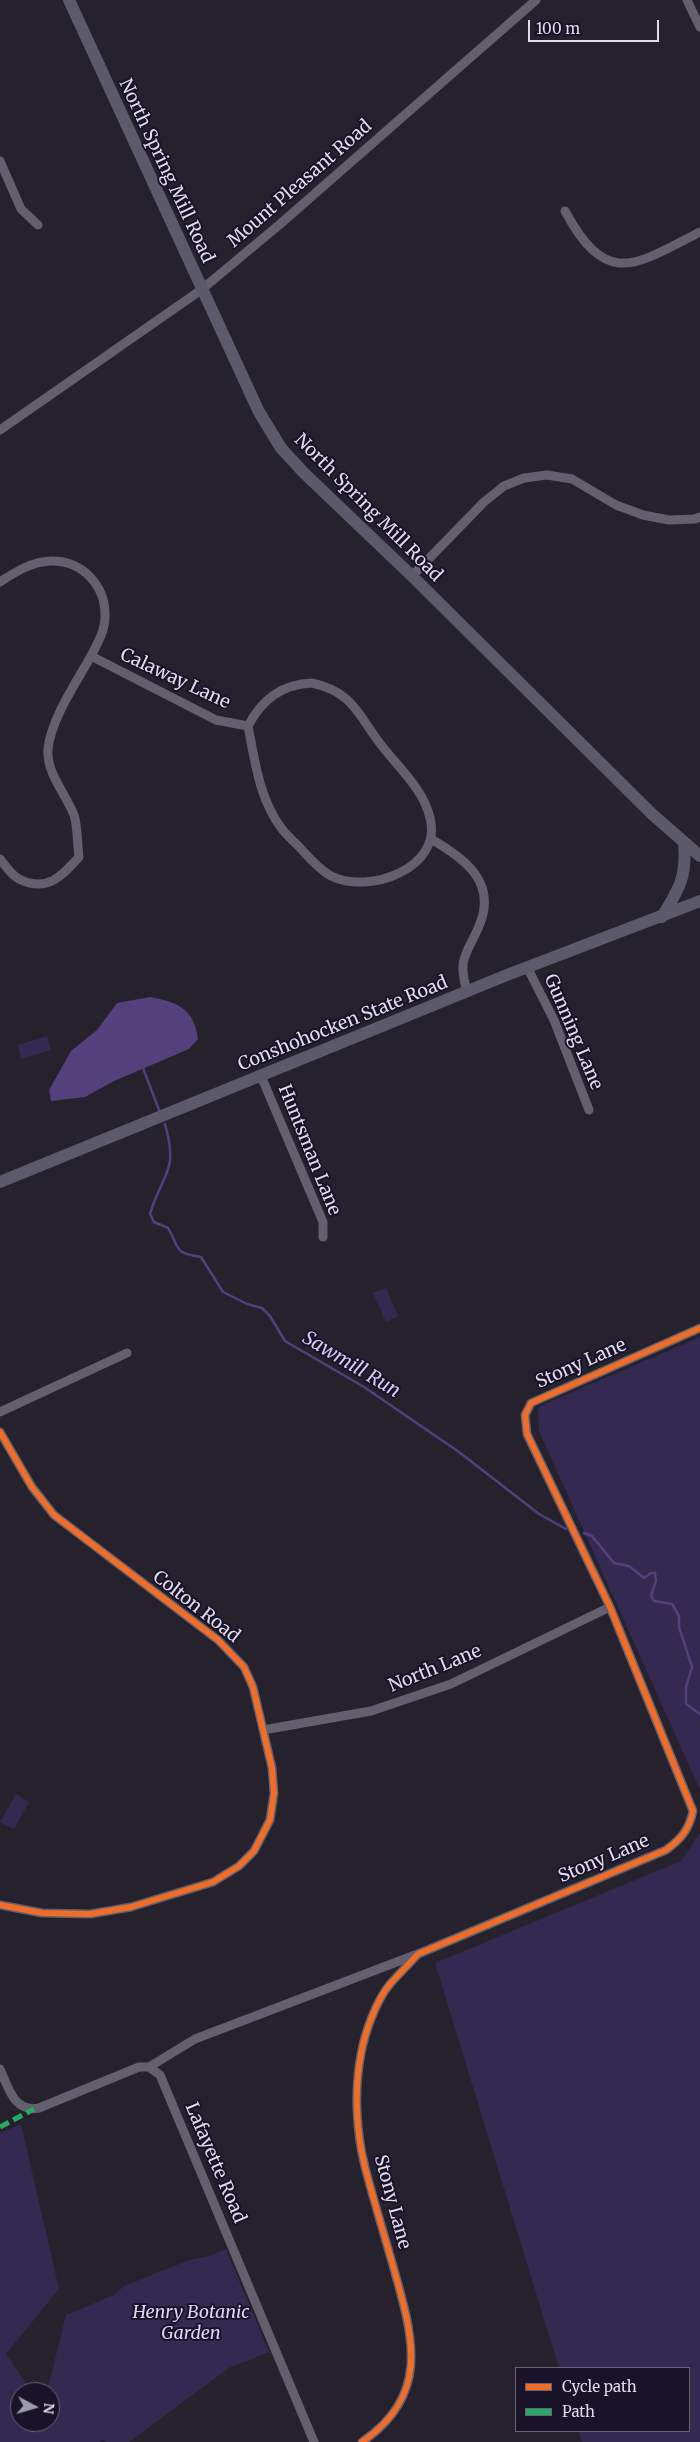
<!DOCTYPE html>
<style>
body{margin:0}
#map{position:relative;width:700px;height:2442px;overflow:hidden;background:#25222e;font-family:Merriweather,serif}
canvas{display:block}
.legend{position:absolute;left:515px;top:2367px;width:175px;height:65px;box-sizing:border-box;background:#191329;border:1px solid #686377;margin:0;padding:6px 9px;list-style:none;font-size:15px;color:#dfdcec}
.legend li{display:flex;align-items:center;gap:10px;height:25px}
.legend b{width:25px;border:1px solid #686377}
.north{position:absolute;left:10px;top:2382px;width:50px;height:50px;box-sizing:border-box;background:#191329;border:1px solid #686377;border-radius:50%;rotate:96deg;font-size:14px;font-weight:700;line-height:20px;text-align:center;color:#dfdcec}
.north::after{content:'';display:block;margin:auto;width:18px;height:22px;background:#9e9baa;clip-path:polygon(50% 0,100% 100%,50% 72%,0 100%)}
.scale{position:absolute;left:528px;top:20px;width:131px;height:22px;box-sizing:border-box;border:2px solid #dfdcec;border-top:0;padding-left:6px;font-size:15px;line-height:18px;white-space:nowrap;color:#dfdcec;-webkit-text-stroke:4px #191329;paint-order:stroke}
</style>
<div id="map">
<canvas width="700" height="2442"></canvas>
<ul class="legend">
<li><b style="height:6px;background:#ee6e29"></b>Cycle path</li>
<li><b style="height:6px;background:#26ab63"></b>Path</li>
</ul>
<div class="north">N</div>
<div class="scale">100 m</div>
</div>
<script>
const ctx = document.querySelector('canvas').getContext('2d');
ctx.lineJoin = 'round';
function paint(path, color) { ctx.fillStyle = color; ctx.fill(path, 'evenodd'); }
function trace(path, color, width, dash) { ctx.strokeStyle = color; ctx.lineWidth = width; ctx.lineCap = dash ? 'butt' : 'round'; ctx.setLineDash(dash || []); ctx.stroke(path); }
function write(font, color, halo, rows, align = 'center') {
  ctx.font = font + ' Merriweather,serif'; ctx.lineWidth = 4; ctx.setLineDash([]); ctx.textBaseline = 'middle'; ctx.strokeStyle = halo; ctx.fillStyle = color; for (const [text, x, y, turn = 0] of rows) {
    ctx.save(); ctx.translate(x, y); ctx.rotate((+turn || 0) * Math.PI / 180); ctx.textAlign = isNaN(turn) ? turn : align; if (halo) ctx.strokeText(text, 0, 0); ctx.fillText(text, 0, 0); ctx.restore();
  }
}
paint(new Path2D(`
 M47,1036L51,1050L21,1059L18,1045Z
 M386,1288L398,1316L386,1322L373,1293Z
 M700,1337V1790L539,1431L538,1407Z
 M16,1794L29,1802L14,1829L0,1822Z
 M700,1833V2442H582L578,2431H689V2368H559L435,1963L681,1861Z
 M21,2124L59,2289L6,2354L32,2392H20V2422H50V2392H47L66,2315L114,2295L124,2286L189,2260L209,2256L226,2249L269,2352L229,2368L129,2442H106L102,2439L100,2442H0V2133Z`), '#342950');
paint(new Path2D(`
 M150,997C178,1002 194,1009 198,1039L189,1049L114,1081L85,1097L51,1101L49,1090L71,1051L97,1030L117,1003Z`), '#52417d');
trace(new Path2D(`
 M143,1068L159,1110
 M165,1124C179,1173 162,1173 150,1214L154,1222L168,1228C181,1250 172,1252 201,1257L223,1292L247,1304L262,1308L270,1316L285,1341L364,1387L459,1452L539,1514L566,1529
 M584,1533L592,1536L614,1563L629,1566L644,1578L651,1573H655L656,1581L651,1595L654,1601L672,1604L679,1616V1627L692,1667L686,1687V1704L700,1714`), '#52417d', 2.5);
trace(new Path2D(`
 M687,0L700,27
 M0,161L21,209L38,225
 M565,211C607,289 635,265 700,232
 M0,430L201,290L279,225L536,0
 M412,576L484,502L504,486L524,478L547,475L572,479L616,505L643,515L669,520L695,519L700,517
 M0,582C15,572 33,561 52,561C83,561 106,586 105,617C105,631 97,644 91,656C76,683 51,719 48,749C46,773 66,794 74,815C78,827 77,844 79,857C62,876 47,893 19,879C12,876 5,865 0,859
 M91,656L216,720L248,726
 M312,683C354,692 359,717 382,746C399,768 424,790 430,818C443,868 369,895 331,876C320,870 311,860 303,851C296,843 288,837 282,829C259,799 255,761 248,726C261,701 282,684 312,683Z
 M431,839C464,858 498,882 479,926C467,955 457,957 467,991
 M527,967L554,1020L589,1110
 M261,1076L323,1222V1237
 M0,1412L127,1353
 M0,1432L32,1487L54,1515L218,1640L244,1667L253,1687L272,1768L274,1793L270,1820L254,1851L239,1866L213,1882L131,1907L90,1914L42,1913L0,1905
 M263,1730L371,1711L451,1684L610,1607
 M149,2067L195,2039L415,1955
 M0,2069C8,2087 14,2113 39,2108L139,2067H149L160,2075L314,2442
 M362,2442C429,2396 414,2340 395,2273C385,2237 374,2202 365,2167C356,2131 354,2090 361,2054C365,2032 376,2001 390,1984C399,1974 409,1964 418,1954L666,1850C681,1839 689,1830 693,1811L610,1607L527,1434L525,1415L531,1403L700,1328`), '#635f6f', 9);
trace(new Path2D(`
 M69,0L259,412L281,448L304,473L412,576L652,814L700,856
 M662,917C679,889 687,877 684,844
 M0,1182L507,975L700,901`), '#5c596a', 12);
trace(new Path2D(`
 M0,2127L34,2109`), '#26ab63', 5, [10, 5]);
trace(new Path2D(`
 M0,1432L32,1487L54,1515L218,1640L244,1667L253,1687L272,1768L274,1793L270,1820L254,1851L239,1866L213,1882L131,1907L90,1914L42,1913L0,1905
 M362,2442C429,2396 414,2340 395,2273C385,2237 374,2202 365,2167C356,2131 354,2090 361,2054C365,2032 376,2001 390,1984C399,1974 409,1964 418,1954L666,1850C681,1839 689,1830 693,1811L610,1607L527,1434L525,1415L531,1403L700,1328`), '#ee6e29', 6);
write('18px', '#dfdcec', '#191329', [
 ["North Spring Mill Road",166,171,65],
 ["Mount Pleasant Road",300,184,-41],
 ["North Spring Mill Road",368,508,45],
 ["Calaway Lane",175,679,25],
 ["Conshohocken State Road",343,1024,-22],
 ["Gunning Lane",573,1032,67],
 ["Huntsman Lane",309,1150,68],
 ["Stony Lane",581,1364,-24],
 ["Colton Road",196,1607,38],
 ["North Lane",435,1669,-22],
 ["Stony Lane",604,1859,-23],
 ["Lafayette Road",215,2163,67],
 ["Stony Lane",392,2202,75]
]);
write('italic 18px', '#dcd5fc', '#191329', [
 ["Henry Botanic",191,2313],
 ["Garden",191,2334]
]);
write('italic 19px', '#d4cdf3', '#191329', [
 ["Sawmill Run",351,1365,31]
]);
</script>
